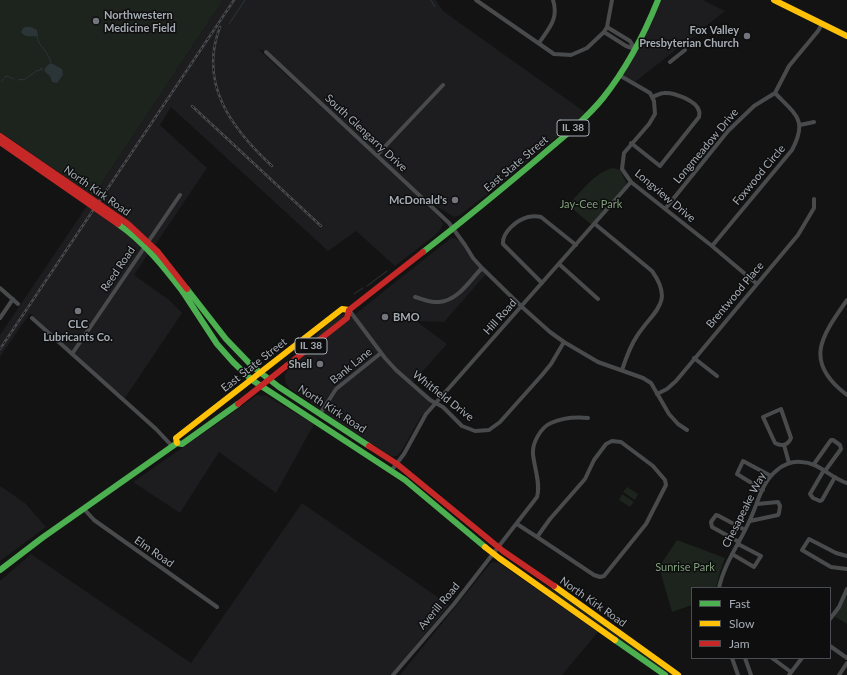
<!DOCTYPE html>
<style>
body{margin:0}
#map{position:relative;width:847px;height:675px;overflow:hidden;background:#131313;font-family:Lato,sans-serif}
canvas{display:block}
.legend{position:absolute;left:691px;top:587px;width:140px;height:72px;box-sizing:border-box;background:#0e0e0f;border:1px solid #4a4d51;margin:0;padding:5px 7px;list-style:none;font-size:12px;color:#a5acb4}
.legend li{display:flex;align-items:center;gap:8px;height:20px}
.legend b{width:20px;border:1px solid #4a4d51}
</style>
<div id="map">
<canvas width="847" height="675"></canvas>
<ul class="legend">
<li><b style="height:5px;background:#4caf50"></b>Fast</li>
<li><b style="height:5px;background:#ffc107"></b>Slow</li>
<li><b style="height:5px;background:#c62828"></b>Jam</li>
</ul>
</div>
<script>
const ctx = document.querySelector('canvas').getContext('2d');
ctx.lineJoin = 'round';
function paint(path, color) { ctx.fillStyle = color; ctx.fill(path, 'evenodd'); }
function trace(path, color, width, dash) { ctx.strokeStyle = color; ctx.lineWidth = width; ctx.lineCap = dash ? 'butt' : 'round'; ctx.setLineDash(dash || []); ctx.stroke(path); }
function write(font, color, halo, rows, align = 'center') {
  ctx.font = font + ' Lato,sans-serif'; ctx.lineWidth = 3; ctx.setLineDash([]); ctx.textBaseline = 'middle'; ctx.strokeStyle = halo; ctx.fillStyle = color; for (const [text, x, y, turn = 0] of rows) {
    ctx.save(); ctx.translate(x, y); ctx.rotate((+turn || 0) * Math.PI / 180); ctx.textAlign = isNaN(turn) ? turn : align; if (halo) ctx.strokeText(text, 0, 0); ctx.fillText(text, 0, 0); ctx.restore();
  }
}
paint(new Path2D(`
 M223,0H436L443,11L586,113L498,186L460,215L454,217L436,206L415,189L269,52L258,49L337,121L439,217L443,224L442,227L438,233L395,266L356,231L328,251L171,107L160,125L207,168L155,245L124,218L93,196Z
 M660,0H703L725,11L635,82L622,75Z
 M87,206L121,229L148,254L134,275L169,300L182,313L125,398L74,355L30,313L0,357V335Z
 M451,238H454L460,241L471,258L486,274L444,322L416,321L447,344L413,382L435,400L420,418L402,450L397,456H391L331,418L309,401L289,388L285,382V374L290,367L389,287Z
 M257,395L267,396L314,424L276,493L219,452L180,513L133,482L221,421Z
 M0,486L25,503L46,527L0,561Z
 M302,503L449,605L391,675H0V581L31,554L191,663Z
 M493,562L499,563L598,632L562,675H400L490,564Z`), '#1d1d1f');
paint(new Path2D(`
 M0,0H223L93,196L0,132Z
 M613,168L620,170L627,184L592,225L568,205C580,193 595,172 613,168Z
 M344,314L345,316L310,344C315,336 334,316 344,314Z
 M627,487L638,494L635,500L623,492Z
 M622,494L634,502L630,507L619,500Z
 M677,540L725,558L720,572L716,588H692V605L672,612L659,567Z
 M533,578L569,600L605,626L604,628Z
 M847,592V624L834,616Z
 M607,627L673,675H669L605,629Z`), '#1d231d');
paint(new Path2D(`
 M26,27H31L37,30L38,36C32,36 25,38 21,32L23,28Z
 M49,64H53L62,69L63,75L57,83L52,82L50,76L45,72V68Z`), '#2b3538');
trace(new Path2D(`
 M431,0L435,7
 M229,24L245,0
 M37,36C38,47 50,52 51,64
 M18,80L25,79L38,70L40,71L41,68L44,70
 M2,81L6,76L14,79
 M367,286L387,271
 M354,294L363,288`), '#2b3538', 1);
trace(new Path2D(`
 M476,0L554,54L571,55L587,48L604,32L607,27L612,0
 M607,27L630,41L635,49
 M604,32L626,46L635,49
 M539,43C549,28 559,19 553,0
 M266,52L449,223L465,245L473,258L482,268L522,307L550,332L564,342L598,362L643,378L651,383L669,414L678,424L687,430
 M670,62L685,50
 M619,75L650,93L654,101L655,114L649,124L624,153L622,169L631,182L712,246L757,284
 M800,125L814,122
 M631,143L660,166L699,117C699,115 700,113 699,111C697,101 674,92 664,93C660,93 656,96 652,97
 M377,155L443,85
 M665,209L728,131L754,106L775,93L789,66L818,31L822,24
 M595,224L652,271C675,303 653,311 637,336C630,346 626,358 622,370
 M712,246L792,150C808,120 796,115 775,93
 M559,264L598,299
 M542,283L503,244C502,232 517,220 528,217C533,216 537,216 541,217L576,245
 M0,288L18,304
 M415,297C423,299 431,303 439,302C458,301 470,280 482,268
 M847,300C821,337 803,362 847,395
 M349,310L385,358L396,370L430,400L443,407L462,426L475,431L489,430L500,422L542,375L551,364L564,342
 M0,318L13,299
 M32,318L156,429L172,446
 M72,354L180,195
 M694,358L717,376
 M657,394L667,389L676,381L798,235L814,208V199
 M781,409L791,438C788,445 782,447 775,443L763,417Z
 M320,414L336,389L381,353
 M784,445L789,463
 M814,464L831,440H833L840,445L841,449L825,471
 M824,470L810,494L813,498L820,501L822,500L835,477
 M391,471L404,454L426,414L631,182
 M763,490L737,474L743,461L771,476
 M84,509L94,520L217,607
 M750,521L778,515L779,513L780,506L778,502L757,504
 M517,524L537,537L550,519L585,479L594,460L606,444L612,441L621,442L653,466L665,480L666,485L646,524L604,576L600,577L594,575L537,537
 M739,542L712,527L711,522L716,515L719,516L745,530
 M732,554L754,567L761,556L738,544
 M847,556L836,553L809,539L802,550L831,567L847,569
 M719,588C724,564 739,544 749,522C757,506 761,483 776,471C782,465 792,461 801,462C819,462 830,478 847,483
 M830,619L839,607L847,589
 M830,646L847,658
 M732,658L738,675
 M745,658L751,675
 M772,658L791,672
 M393,675L454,604L537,497C541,484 534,467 533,454C532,443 541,427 551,423C562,418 577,417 588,418
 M789,675L802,658
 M839,675L847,663`), '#484a4c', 4);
trace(new Path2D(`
 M423,252C463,221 502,189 541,156C562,138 585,120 603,98C627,68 644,35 658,0
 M187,289L226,339L252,366L279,387L369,446
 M183,292L217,344L233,362L252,380L405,480L485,547
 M0,570L42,538L177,443L182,444L238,404
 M615,640L665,675`), '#4caf50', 6);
trace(new Path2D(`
 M774,0L847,36
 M177,443L176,438L342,309L349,310
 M485,547L499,558L615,640
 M554,586L678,675`), '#ffc107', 6);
trace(new Path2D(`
 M238,404L347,318L349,310L423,252
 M369,446L397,464L503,551L554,586`), '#c62828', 6);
const rail = new Path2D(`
 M220,27C198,84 232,129 272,166
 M192,106L321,226
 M0,349L234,0`);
trace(rail, '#484a4c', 2.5);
trace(rail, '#0e0e0f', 1, [3]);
trace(new Path2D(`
 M118,224C144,242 164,267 183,292`), '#4caf50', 6);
trace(new Path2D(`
 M0,136L128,224L158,252L187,289
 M0,142L118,224`), '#c62828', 6);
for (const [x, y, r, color] of [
 [96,21,4,"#72767c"],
 [747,36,4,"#72767c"],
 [455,200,4,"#72767c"],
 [78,311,4,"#72767c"],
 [385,317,4,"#72767c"],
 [320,364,4,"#72767c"]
]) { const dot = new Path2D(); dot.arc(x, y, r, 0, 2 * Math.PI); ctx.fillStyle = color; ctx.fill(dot); trace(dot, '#0e0e0f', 1.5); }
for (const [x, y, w] of [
 [573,128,32],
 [311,346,32]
]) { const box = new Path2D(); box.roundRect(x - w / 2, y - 8, w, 16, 3); ctx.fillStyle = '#0e0e0f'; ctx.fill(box); trace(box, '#a5acb4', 1); }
write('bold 10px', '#a5acb4', null, [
 ["IL 38",573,128],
 ["IL 38",311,346]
]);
write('bold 11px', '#a5acb4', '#0e0e0f', [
 ["Northwestern",104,15,"left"],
 ["Medicine Field",104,28,"left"],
 ["Fox Valley",739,30],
 ["Presbyterian Church",739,43],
 ["McDonald's",447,200],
 ["BMO",393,317,"left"],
 ["CLC",78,324,"center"],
 ["Lubricants Co.",78,337,"center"],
 ["Shell",312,364]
], 'right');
write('11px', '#a5acb4', '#0e0e0f', [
 ["South Glengarry Drive",366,133,43],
 ["Longmeadow Drive",706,146,-50],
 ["East State Street",516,164,-40],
 ["Foxwood Circle",759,175,-50],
 ["North Kirk Road",97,191,35],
 ["Longview Drive",665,196,40],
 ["Reed Road",118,269,-56],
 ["Brentwood Place",735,295,-50],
 ["Hill Road",500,317,-48],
 ["East State Street",254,365,-38],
 ["Bank Lane",351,366,-39],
 ["Whitfield Drive",443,396,38],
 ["North Kirk Road",332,409,33],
 ["Chesapeake Way",744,510,-63],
 ["Elm Road",154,552,35],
 ["North Kirk Road",593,602,35],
 ["Averill Road",439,606,-50]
]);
write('11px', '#819e7c', '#0e0e0f', [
 ["Jay-Cee Park",591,204],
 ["Sunrise Park",685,567]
]);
</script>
